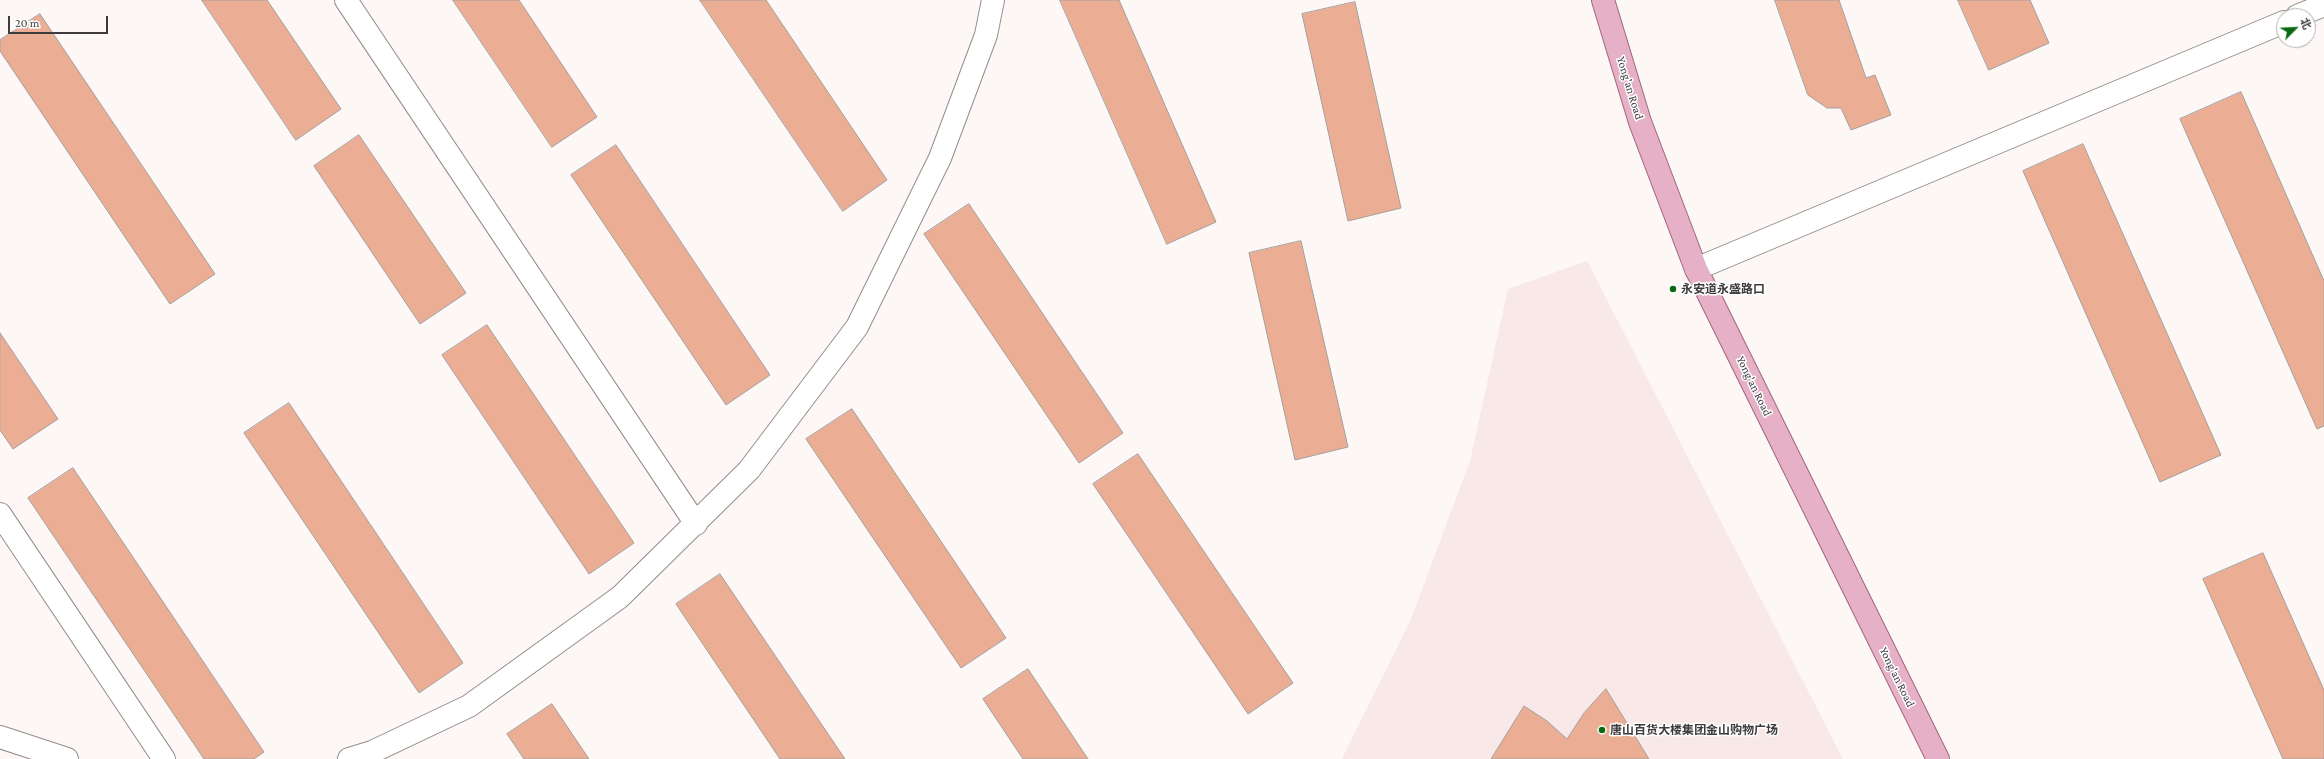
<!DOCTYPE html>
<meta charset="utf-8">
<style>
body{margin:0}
#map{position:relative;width:2324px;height:759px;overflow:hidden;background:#fdf7f6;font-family:"Crimson Pro","Noto Sans SC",serif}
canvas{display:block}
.north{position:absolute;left:2276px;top:8px;width:40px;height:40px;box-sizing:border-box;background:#fff;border:1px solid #b1b1b1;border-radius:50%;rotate:66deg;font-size:11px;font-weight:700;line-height:16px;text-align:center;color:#3d3b3b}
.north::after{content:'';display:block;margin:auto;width:14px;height:18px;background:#0a6914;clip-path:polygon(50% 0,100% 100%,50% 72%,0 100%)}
.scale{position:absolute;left:8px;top:16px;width:100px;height:18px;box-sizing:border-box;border:2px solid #3d3b3b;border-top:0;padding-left:5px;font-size:12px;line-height:14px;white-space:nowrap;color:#3d3b3b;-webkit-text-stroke:3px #fff;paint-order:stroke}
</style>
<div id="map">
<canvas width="2324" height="759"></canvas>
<div class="north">北</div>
<div class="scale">20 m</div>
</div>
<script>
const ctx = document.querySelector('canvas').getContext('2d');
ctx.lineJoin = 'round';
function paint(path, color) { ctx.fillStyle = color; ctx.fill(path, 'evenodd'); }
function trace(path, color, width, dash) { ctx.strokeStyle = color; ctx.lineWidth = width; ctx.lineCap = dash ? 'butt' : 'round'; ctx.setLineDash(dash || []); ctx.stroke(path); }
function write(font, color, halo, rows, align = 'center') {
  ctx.font = font + ' "Crimson Pro","Noto Sans SC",serif'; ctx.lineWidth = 3; ctx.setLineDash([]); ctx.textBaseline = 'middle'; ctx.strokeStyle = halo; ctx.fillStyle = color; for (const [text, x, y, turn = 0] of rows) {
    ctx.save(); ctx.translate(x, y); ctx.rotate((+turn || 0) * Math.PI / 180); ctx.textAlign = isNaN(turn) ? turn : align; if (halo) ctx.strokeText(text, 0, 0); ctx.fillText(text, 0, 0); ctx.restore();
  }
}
paint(new Path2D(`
 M1587,261L1843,759H1342L1411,619L1470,461L1508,289Z`), '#f8e8e8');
const building = new Path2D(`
 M202,0H267L341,109L296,140Z
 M453,0H519L597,117L552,147Z
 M700,0H766L887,180L843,211Z
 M1060,0H1119L1216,222L1167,244Z
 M1775,0H1839L1866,78L1875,75L1891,115L1851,130L1841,108H1827L1808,95Z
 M1958,0H2030L2049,43L1989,70Z
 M1355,2L1401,208L1348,221L1302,14Z
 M40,14L215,274L170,304L0,51V40Z
 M2241,92L2324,281V426L2317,429L2180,119Z
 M359,135L466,293L420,324L314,166Z
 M2083,144L2221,455L2160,482L2023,171Z
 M616,145L770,375L726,405L571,175Z
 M969,204L1123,433L1079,463L924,234Z
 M1301,241L1348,447L1295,460L1249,253Z
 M487,325L634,543L589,574L442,355Z
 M0,333L58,419L13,449L0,430Z
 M289,403L463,663L419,693L244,433Z
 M852,409L1006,638L961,668L806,439Z
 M1138,454L1293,683L1248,714L1093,484Z
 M73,468L264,752L254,759H204L28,498Z
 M2263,553L2324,690V759H2283L2203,579Z
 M720,574L845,759H780L676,604Z
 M1028,669L1088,759H1023L983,699Z
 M1606,689L1649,759H1491L1524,706L1547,721L1567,739L1584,713Z
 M552,704L589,759H524L507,734Z`);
paint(building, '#ebae94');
trace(building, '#a49f9d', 1);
const minor = new Path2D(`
 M346,0L696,524
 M2297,16L2324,5
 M1696,269L2284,22
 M0,514L164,759
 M0,737L67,759
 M349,759L372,752L469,706L620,597L749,470L857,327L940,158L986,35L993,0`);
const major = new Path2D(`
 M1603,0L1640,122L1696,269L1938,759`);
trace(minor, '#938e8d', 24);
trace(major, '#a0667e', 24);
trace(minor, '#fff', 22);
trace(major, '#e6b1c7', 22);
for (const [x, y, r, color] of [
 [1673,289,4,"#0a6914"],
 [1602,730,4,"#0a6914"]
]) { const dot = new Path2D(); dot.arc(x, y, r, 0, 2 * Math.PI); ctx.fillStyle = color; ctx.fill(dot); trace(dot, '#fff', 1.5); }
write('12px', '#3d3b3b', '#fff', [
 ["Yong'an Road",1630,88,73],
 ["Yong'an Road",1754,386,64],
 ["Yong'an Road",1897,677,64]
]);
write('bold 12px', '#3d3b3b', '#fff', [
 ["永安道永盛路口",1681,289],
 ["唐山百货大楼集团金山购物广场",1610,730]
], 'left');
</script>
